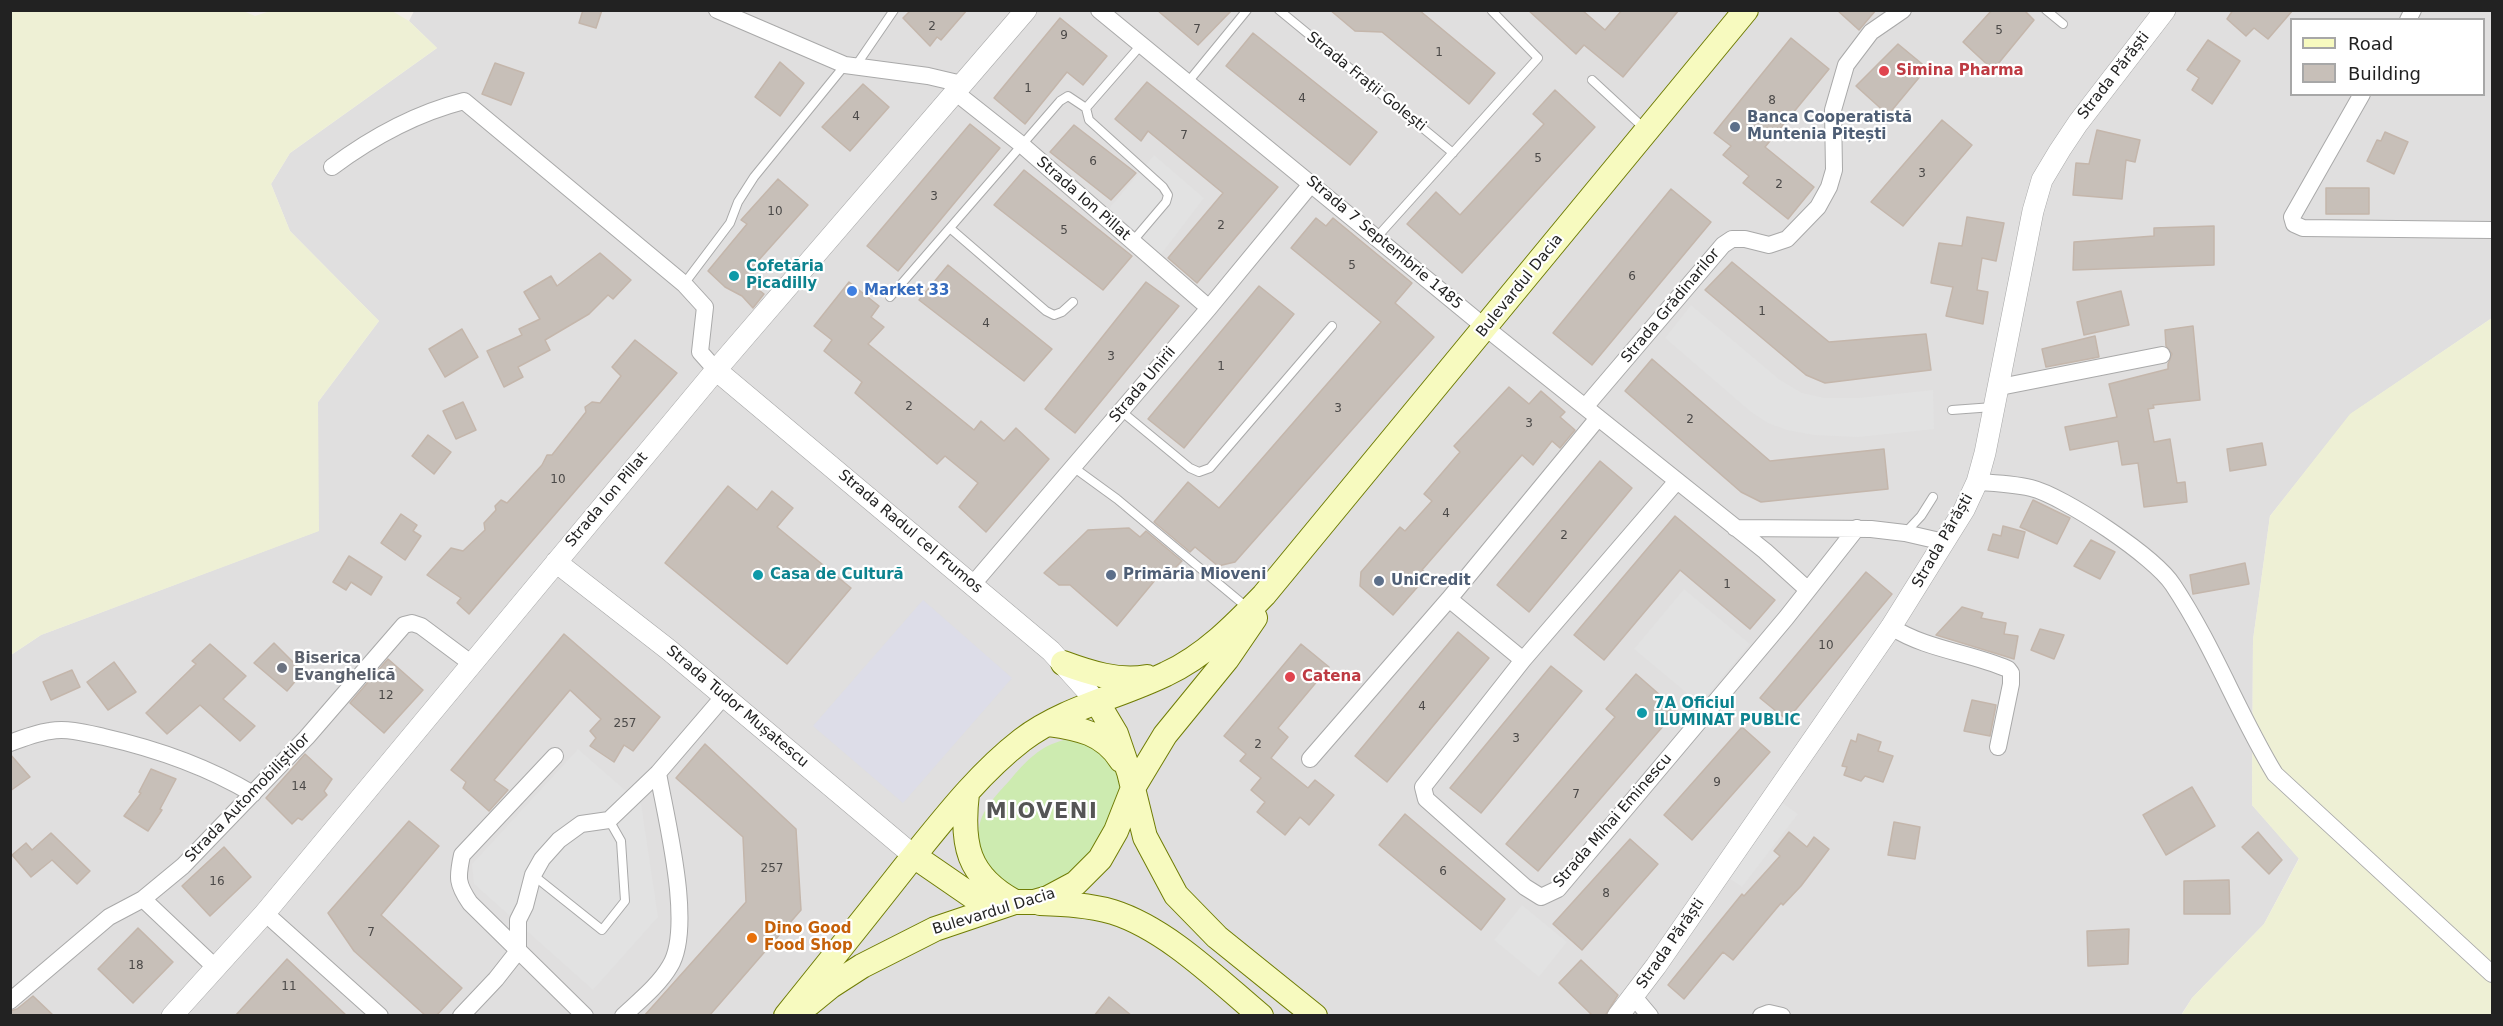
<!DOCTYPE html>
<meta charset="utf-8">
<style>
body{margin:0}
#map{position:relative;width:2503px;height:1026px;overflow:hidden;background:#f2efe9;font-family:"DejaVu Sans",sans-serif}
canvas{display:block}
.frame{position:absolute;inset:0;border:12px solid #222;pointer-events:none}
.legend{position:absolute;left:2290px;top:18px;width:195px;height:78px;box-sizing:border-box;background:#fff;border:2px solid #a7a7a7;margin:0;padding:8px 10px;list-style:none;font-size:18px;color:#222}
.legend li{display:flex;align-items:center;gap:12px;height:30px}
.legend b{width:30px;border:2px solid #a7a7a7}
</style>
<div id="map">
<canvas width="2503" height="1026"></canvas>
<div class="frame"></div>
<ul class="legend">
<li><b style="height:8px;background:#f7fabf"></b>Road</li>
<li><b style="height:16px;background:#c7bfb8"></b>Building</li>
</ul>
</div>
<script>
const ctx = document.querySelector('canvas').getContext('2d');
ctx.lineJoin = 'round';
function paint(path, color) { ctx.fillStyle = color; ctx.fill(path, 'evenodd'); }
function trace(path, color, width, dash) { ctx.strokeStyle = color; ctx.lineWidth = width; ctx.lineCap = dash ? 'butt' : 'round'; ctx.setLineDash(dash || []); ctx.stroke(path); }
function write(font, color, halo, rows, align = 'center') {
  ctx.font = font + ' "DejaVu Sans",sans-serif'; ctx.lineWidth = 4.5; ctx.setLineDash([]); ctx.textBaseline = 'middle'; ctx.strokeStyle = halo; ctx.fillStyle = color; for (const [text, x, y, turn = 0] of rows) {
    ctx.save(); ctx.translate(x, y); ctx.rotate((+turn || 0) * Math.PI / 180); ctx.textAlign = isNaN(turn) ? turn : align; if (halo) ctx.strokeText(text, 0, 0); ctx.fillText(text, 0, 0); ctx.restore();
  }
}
paint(new Path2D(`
 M414,11H2492V318L2351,414L2270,516L2253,640L2252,805L2299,858L2264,924L2192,998L2181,1015L11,1016V655L41,635L318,531V402L379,321L290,231L271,184L290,153L437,48L409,21ZM2292,20H2484V94H2292Z`), '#e0dfdf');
paint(new Path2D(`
 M241,10L255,16L273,10L392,11L409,21L437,48L290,153L271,184L290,231L379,321L318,402L319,531L41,635L11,655V11Z
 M2492,318V1015L2181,1016L2192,998L2264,924L2299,859L2252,805L2253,640L2270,516L2350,414Z`), '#eef0d5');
paint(new Path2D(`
 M1064,740C1117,747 1132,780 1109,828C1105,836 1098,843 1092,850C1087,856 1082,866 1075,871C1057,885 1024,898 1003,883C991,874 984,866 980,851C973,818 989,803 1010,780C1026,761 1040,746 1064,740Z`), '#cdebb0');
paint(new Path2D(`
 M1154,155L1204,198L1159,257L1106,212Z
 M1691,305L1780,380L1802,393L1824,398H1859L1933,390L1934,429L1858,437L1814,435L1787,430L1768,423L1751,412L1665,338Z
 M1684,589L1750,644L1700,704L1634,649Z
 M578,749L641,804L658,917L593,990L474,884L472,864Z
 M1781,802L1798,814L1742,887L1729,878Z
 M1522,905L1567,942L1539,977L1494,940Z`), '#e2e2e2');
paint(new Path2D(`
 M923,600L1012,678L903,803L813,726Z`), '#dddde8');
const building = new Path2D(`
 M583,10H602L596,28L579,23Z
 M911,10H967L941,40L937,37L930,46L903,18Z
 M1157,10H1232L1198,45Z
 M1330,10H1419L1495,73L1469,104L1382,32L1355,31Z
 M1528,10H1582L1605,30L1622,10H1679L1623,77L1584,45L1576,54Z
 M1837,10H1876L1859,30Z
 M1992,10H2024L2034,20L1993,70L1963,42Z
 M2233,10H2293L2268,39L2254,28L2246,36L2227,19Z
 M1060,18L1107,56L1083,85L1067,72L1025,124L994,98Z
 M1253,33L1377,132L1350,165L1226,66Z
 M1791,38L1829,69L1765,147L1814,187L1788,219L1743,183L1749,176L1723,155L1731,146L1714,133Z
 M2208,40L2240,61L2212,104L2192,90L2199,78L2187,70Z
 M1898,44L1927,68L1888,115L1856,86Z
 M780,62L804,83L780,116L755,97Z
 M495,63L524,73L511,105L482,94Z
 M1147,82L1278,187L1197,283L1168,258L1223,193L1148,131L1141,141L1115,119Z
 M863,84L889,107L850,151L822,127Z
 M1555,90L1595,127L1462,273L1407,224L1436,192L1460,215L1544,124L1533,114Z
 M1942,120L1972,145L1903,226L1871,202Z
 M970,124L1000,148L898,271L867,246Z
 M1074,125L1136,173L1111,200L1050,152Z
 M2097,130L2140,140L2135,162L2126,160L2122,199L2073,195L2076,163L2089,164Z
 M2385,132L2408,142L2394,174L2367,161L2377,140L2381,141Z
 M1024,170L1132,256L1103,290L994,205Z
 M778,179L808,205L749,271L762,280L755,287L764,294L753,308L742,296L725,287L708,271L747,224L741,220Z
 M2326,188H2369V214H2326Z
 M1671,189L1711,222L1592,365L1553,333Z
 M1967,217L2004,223L1996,261L1982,258L1977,290L1988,292L1983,324L1946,316L1953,287L1931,283L1939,243L1962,246Z
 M1316,218L1326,226L1333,218L1412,283L1395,303L1434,337L1235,562L1218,566L1195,547L1190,552L1154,522L1188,482L1219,508L1381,322L1291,248Z
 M2214,226V265L2073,270L2074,242L2154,236V228Z
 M600,253L631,280L613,299L608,295L589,314L545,340L550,350L518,367L523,377L504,387L487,351L522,335L519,329L540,319L524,292L551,276L557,286Z
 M1732,262L1829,342L1926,334L1931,370L1825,383L1806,375L1705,290Z
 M948,265L1052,349L1024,381L919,300Z
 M849,282L879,306L871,317L884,327L868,344L974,430L981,421L1004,441L1016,428L1049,459L986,532L959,507L978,483L945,456L937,464L855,393L862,382L824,351L832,340L814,326Z
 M1146,282L1179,306L1075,433L1045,409Z
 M1259,286L1294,314L1184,448L1148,419Z
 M2121,291L2129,325L2084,335L2077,302Z
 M2193,326L2200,400L2153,405L2154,408L2148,409L2154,442L2170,439L2177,483L2185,482L2187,502L2144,507L2138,463L2122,465L2118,441L2070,450L2065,427L2117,417L2109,384L2168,369V364L2172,354L2166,346L2165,330Z
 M462,329L478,357L445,377L429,349Z
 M2095,336L2099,357L2046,367L2042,349Z
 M635,340L677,373L469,614L457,603L461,598L427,575L451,548L463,551L485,530L484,523L496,510L495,506L501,500L507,503L542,465L547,455H552L586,412L585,407L592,402L600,403L621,376L612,367Z
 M1652,359L1770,461L1884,449L1888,489L1761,502L1741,492L1625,391Z
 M1509,387L1529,404L1541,391L1565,412L1560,417L1575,430L1560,448L1552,441L1533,465L1522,455L1422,570L1428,575L1393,615L1360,586L1361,572L1400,527L1405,531L1432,501L1424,494L1460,452L1454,446Z
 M463,402L476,430L456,439L443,411Z
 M428,435L451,452L434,474L412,456Z
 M2262,443L2266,465L2230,471L2227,449Z
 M1600,461L1632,488L1529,612L1497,585Z
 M728,486L757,510L772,491L793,508L777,527L851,588L787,664L665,563Z
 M2033,500L2070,518L2057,544L2020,527Z
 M401,514L417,525L413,531L421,536L405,560L381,543Z
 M1675,516L1775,600L1750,629L1680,570L1604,660L1574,635Z
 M2003,526L2025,532L2018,558L1988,550L1993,534L2001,536Z
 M1129,528L1140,537L1146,531L1182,561L1166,577L1156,579L1117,626L1070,585H1059L1044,573L1088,530Z
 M2091,540L2115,552L2100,579L2074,566Z
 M349,556L382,577L371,595L351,582L346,590L333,582Z
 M2245,563L2249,584L2193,594L2190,575Z
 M1866,572L1892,594L1787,720L1760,698Z
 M1962,607L1983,613L1981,618L2006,623L2004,634L2018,636L2014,659L1936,635Z
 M2040,629L2064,635L2054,659L2031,650Z
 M1458,632L1489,658L1387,782L1355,756Z
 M564,634L660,717L633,751L624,745L614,762L590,746L596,738L590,731L601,719L570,690L494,780L508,790L489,811L463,788L466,782L451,770Z
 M274,643L303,672L287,691L254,663Z
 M210,644L246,676L223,699L255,726L240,741L200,705L167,734L146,713L196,664L192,661Z
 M1301,644L1329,667L1278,728L1288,737L1271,758L1308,788L1315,780L1334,795L1309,825L1300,817L1285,835L1257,812L1265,802L1251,790L1261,778L1240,761L1246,754L1224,736Z
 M388,659L423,690L384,733L350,703Z
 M114,662L136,692L108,710L87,682Z
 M1551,666L1582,691L1481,813L1450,788Z
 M72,670L80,687L51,700L43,682Z
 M1636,674L1677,710L1538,871L1506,844L1615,717L1606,709Z
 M1972,700L1996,705L1990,736L1964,731Z
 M1742,727L1770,752L1692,840L1664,815Z
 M1858,734L1881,742L1878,751L1893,756L1883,782L1865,776L1861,781L1844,775L1847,767L1842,766L1851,740L1856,742Z
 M705,744L796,829L801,910L709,1016H644L746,902L743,837L676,778Z
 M10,754L30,777L10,791Z
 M305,754L332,779L324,791L327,795L302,820L298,818L292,824L266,798Z
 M151,769L176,779L160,809L162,810L148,831L124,816L141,793L139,792Z
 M2192,787L2215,826L2166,855L2143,815Z
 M1405,814L1505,899L1481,930L1379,845Z
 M409,821L439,846L381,915L462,988L436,1016H426L354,951L328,913Z
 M1894,822L1920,827L1915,859L1888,855Z
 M1789,832L1807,847L1814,837L1829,849L1801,886L1783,905L1781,903L1733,960L1723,952L1684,999L1668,985L1742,894L1744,896L1780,856L1774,851Z
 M2258,832L2282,860L2269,874L2242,847Z
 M51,833L90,871L77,884L52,860L31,877L12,855L26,843L32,850Z
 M1630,839L1658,864L1582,950L1553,924Z
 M224,847L251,877L210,916L182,886Z
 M2229,880L2230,914H2184V881Z
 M138,928L173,962L133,1003L98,969Z
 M2129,929L2128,964L2088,966L2087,931Z
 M287,959L347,1016H235Z
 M1581,960L1618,995L1605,1016H1593L1559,983Z
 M33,996L54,1016H10V1011L17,1009Z
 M1109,997L1132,1016H1094Z`);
paint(building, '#c7bfb8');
trace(building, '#c4b6ab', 1.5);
const service = new Path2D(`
 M1279,10L1453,153
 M2046,10L2063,24
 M855,67L894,10
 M1592,80L1645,129
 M1188,82L1247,10
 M1086,108L1089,120L1163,187L1168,195L1166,202L1132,242
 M951,229L1046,311L1054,315L1062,312L1073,302
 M1377,237L1538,58L1492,11
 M684,284L730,223L738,202L754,177L845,65
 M890,297L1060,101L1068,96L1086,108L1141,45
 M1952,410L1993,407
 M1121,411L1190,468L1199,472L1210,468L1332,326
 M1073,467L1117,499L1249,609
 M1905,533L1921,516L1933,497
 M533,875L602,930L625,901L621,841L609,820`);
const minor = new Path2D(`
 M717,10L845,65L928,76L962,84
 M1099,10L1486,328L1765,551L1808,590
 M2408,20L2413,10
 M955,92L1022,145L1209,308
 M2362,94L2292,217L2294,224L2303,228L2492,230
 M332,167C371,138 417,113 464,101L684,284L705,307L700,352L716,370
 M2000,387L2162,355
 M1585,407L1723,245L1732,239H1745L1769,245L1787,239L1818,207L1829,187L1834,170L1833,110L1846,65L1871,32L1903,10
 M1677,481L1523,660L1423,787L1426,799L1525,887L1541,897L1558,889L1786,618L1857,528
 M1977,482C1995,483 2014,484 2031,488C2064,496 2155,557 2173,585C2213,645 2238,713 2275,774L2492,974
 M1735,528L1871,529L1905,533L1944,542
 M973,584L1209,308L1312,183
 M1449,599L1523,660
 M1891,627C1928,650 1968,652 2008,669L2011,673V684L1998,747
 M10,743C23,738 36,733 50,731C68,728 86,733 104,737C157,749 206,766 253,794
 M555,756L462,855C457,878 457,884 470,903L585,1016
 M1310,759L1449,599L1598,418
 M143,899L216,968
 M265,913L380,1016
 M1634,997L1650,1016
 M10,1001L109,917L143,899L183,866L307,737L404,625L412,623L421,626L472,664
 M461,1016L496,979L518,951V920L525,906L533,875L542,859L559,840L581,824L609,820L658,773L724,696
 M623,1016C639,1001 659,985 670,966C694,927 666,819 658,773
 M1761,1016L1769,1013L1782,1016`);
const tertiary = new Path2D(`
 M716,370L1051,651L1097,702
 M556,562L669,650L914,856
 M172,1016L265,913L716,370L1026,10
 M1618,1016L1656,966L1891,627L1964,510L1977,482L1985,453L2033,211L2042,180L2060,150L2078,123L2165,10`);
const secondary = new Path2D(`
 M1063,663C1090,673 1118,682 1147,677
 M1097,702L1116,734L1129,772L1145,837L1176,895L1217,937L1315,1016
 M1049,724C1078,728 1104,733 1121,760
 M967,793C961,844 967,876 1015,902
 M914,856L991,909
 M1040,903C1065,904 1089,905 1113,912C1167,929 1218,980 1261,1016
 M809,1004L831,986L862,966L935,929L1015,902H1034L1048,898L1076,883L1100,859L1116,831L1133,788L1165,735L1227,659L1255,618
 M786,1016C827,965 868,914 908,863C943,820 978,774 1022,740C1064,708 1119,697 1166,674C1205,656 1235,625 1264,595L1746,10`);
trace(service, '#a9a9a9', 10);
trace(minor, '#a9a9a9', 18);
trace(tertiary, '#a9a9a9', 22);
trace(secondary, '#707d05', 26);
trace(service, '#fff', 8);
trace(minor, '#fff', 16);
trace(tertiary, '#fff', 21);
trace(secondary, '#f7fabf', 24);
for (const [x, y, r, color] of [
 [1884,71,6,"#e0444e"],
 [1735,127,6,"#5c6f8a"],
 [734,276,6,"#0f9aa8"],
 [852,291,6,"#3f7fe0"],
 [758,575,6,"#0f9aa8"],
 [1111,575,6,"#5c6f8a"],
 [1379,581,6,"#5c6f8a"],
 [282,668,6,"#6b7280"],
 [1290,677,6,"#e0444e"],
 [1642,713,6,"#0f9aa8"],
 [752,938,6,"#e8710a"]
]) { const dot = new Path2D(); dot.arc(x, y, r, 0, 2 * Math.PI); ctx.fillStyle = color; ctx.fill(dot); trace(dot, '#fff', 2); }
write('12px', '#4b4948', null, [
 ["2",932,27],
 ["7",1197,30],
 ["5",1999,31],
 ["9",1064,36],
 ["1",1439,53],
 ["1",1028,89],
 ["4",1302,99],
 ["8",1772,101],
 ["4",856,117],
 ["7",1184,136],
 ["5",1538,159],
 ["6",1093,162],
 ["3",1922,174],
 ["2",1779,185],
 ["3",934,197],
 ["10",775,212],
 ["2",1221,226],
 ["5",1064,231],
 ["5",1352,266],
 ["6",1632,277],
 ["1",1762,312],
 ["4",986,324],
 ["3",1111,357],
 ["1",1221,367],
 ["2",909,407],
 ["3",1338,409],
 ["2",1690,420],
 ["3",1529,424],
 ["10",558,480],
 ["4",1446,514],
 ["2",1564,536],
 ["1",1727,585],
 ["10",1826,646],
 ["12",386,696],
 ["4",1422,707],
 ["257",625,724],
 ["3",1516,739],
 ["2",1258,745],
 ["9",1717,783],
 ["14",299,787],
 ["7",1576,795],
 ["257",772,869],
 ["6",1443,872],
 ["16",217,882],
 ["8",1606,894],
 ["7",371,933],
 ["18",136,966],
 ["11",289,987]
]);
write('bold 15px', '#be3a42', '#fff', [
 ["Simina Pharma",1896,71],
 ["Catena",1302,677]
], 'left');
write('15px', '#222', '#fff', [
 ["Strada Părăști",2114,76,-52],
 ["Strada Frații Golești",1366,82,39],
 ["Strada Ion Pillat",1083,199,41],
 ["Strada 7 Septembrie 1485",1384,243,40],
 ["Bulevardul Dacia",1520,286,-51],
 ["Strada Grădinarilor",1671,306,-50],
 ["Strada Unirii",1143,385,-50],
 ["Strada Ion Pillat",607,500,-50],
 ["Strada Radul cel Frumos",910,532,40],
 ["Strada Părăști",1943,541,-60],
 ["Strada Tudor Mușatescu",737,707,40],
 ["Strada Automobiliștilor",248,798,-46],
 ["Strada Mihai Eminescu",1613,821,-49],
 ["Bulevardul Dacia",994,912,-17],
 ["Strada Părăști",1671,944,-55]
]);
write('bold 15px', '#4e5e75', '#fff', [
 ["Banca Cooperatistă",1747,118],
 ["Muntenia Pitești",1747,135],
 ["Primăria Mioveni",1123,575],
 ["UniCredit",1391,581]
], 'left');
write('bold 15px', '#0d838f', '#fff', [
 ["Cofetăria",746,267],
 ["Picadilly",746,284],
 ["Casa de Cultură",770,575],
 ["7A Oficiul",1654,704],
 ["ILUMINAT PUBLIC",1654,721]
], 'left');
write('bold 15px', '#366cbe', '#fff', [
 ["Market 33",864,291]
], 'left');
write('bold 15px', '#5b616d', '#fff', [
 ["Biserica",294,659],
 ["Evanghelică",294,676]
], 'left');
write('bold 15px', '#c56008', '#fff', [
 ["Dino Good",764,929],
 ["Food Shop",764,946]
], 'left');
ctx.letterSpacing = '1.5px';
write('bold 21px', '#555', '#fff', [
 ["MIOVENI",1042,813]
]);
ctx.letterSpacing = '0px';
</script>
